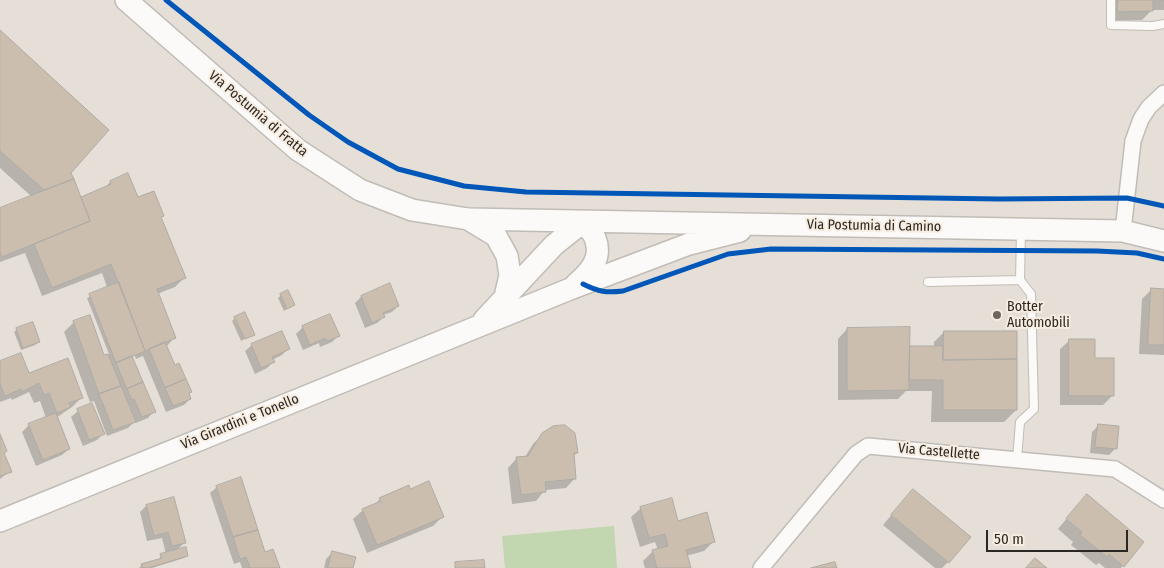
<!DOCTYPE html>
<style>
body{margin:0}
#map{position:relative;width:1164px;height:568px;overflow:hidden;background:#e5dfd8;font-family:"Fira Sans Condensed",sans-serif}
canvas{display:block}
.scale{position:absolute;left:986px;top:530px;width:142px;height:22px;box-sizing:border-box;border:2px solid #2b2723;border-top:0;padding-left:6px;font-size:15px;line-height:18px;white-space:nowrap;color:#2b2723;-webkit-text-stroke:4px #f7ece0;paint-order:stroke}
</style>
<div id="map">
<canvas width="1164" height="568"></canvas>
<div class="scale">50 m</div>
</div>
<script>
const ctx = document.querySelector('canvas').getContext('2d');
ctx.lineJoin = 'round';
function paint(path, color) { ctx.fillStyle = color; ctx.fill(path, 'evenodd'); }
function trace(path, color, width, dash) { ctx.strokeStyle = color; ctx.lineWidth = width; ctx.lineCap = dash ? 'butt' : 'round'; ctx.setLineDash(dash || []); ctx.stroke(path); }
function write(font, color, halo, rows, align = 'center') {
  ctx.font = font + ' "Fira Sans Condensed",sans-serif'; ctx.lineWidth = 4; ctx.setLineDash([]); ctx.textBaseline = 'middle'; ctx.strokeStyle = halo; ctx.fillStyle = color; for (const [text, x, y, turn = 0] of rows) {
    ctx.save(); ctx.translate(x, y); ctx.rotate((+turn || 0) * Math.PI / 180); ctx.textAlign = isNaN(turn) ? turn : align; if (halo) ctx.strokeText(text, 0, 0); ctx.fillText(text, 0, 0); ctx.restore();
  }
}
paint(new Path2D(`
 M614,526L617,568H505L502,536Z`), '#c2d6af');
paint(new Path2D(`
 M1109,0H1164V10H1152L1142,20L1109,21Z
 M0,32L70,173L80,198L104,189L110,182L137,198L160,217L184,278L175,287L157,294L175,337L166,347L174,366L190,392L188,394L190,399L184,405L166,412L143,356L136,359L134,354L131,355L154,411L148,418L136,423L135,421L128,428L107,436L94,401L90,402L64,332L74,322L104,356L109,354L87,298L107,287L102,273L42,296L25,253L0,262V209L32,197L0,168Z
 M1151,290H1164V355L1139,354L1142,299Z
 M281,295L294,305L284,311L278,298Z
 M361,297L398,306L392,312L383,315L384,317L377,323L365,328L355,303Z
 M235,318L254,334L241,341L232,321Z
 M303,327L338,336L332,342L320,347L319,343L303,350L296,334Z
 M17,329L38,342L35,345L21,350L14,332Z
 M847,329L908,349L910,347H934V342L944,332L1016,410L1004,422H931L932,391H906L898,399L838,400V339Z
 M1070,340L1094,360L1112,396L1103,405H1060V349Z
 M252,345L288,349L282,355L272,360L273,362L267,368L255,374L245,351Z
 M0,362L82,397L72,407L56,418L69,449L62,455L36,466L22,432L29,425L46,418L40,401L34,403L29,392L12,400L11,398L0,402Z
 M78,411L103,434L97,440L83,446L71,417Z
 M1098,426L1116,448L1109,455L1090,453L1092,432Z
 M543,434L577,453L573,456L575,478L566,488L545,490L536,501L512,504L508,468L517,458L525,457L533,444Z
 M0,437L3,454L10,471L0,479Z
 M217,487L265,553L278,568H242L240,562L234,564L210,493Z
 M410,491L442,517L433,526L367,553L353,519L363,510L373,506L380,499Z
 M174,499L185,542L176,551L187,555L184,558L152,568H139L142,565L159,560L161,555L166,554L162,538L147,541L140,512L146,506Z
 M904,500L948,562L942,568H935L883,525Z
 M1078,505L1142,542L1121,568H1105L1099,563L1096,565L1071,545L1073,542L1058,529Z
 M641,508L677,522L714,541L704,551L686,556L690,568H645L643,561L653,551L658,550L655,542L640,547L631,517Z
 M332,553L352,568H324L326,559Z`), '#0003');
const building = new Path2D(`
 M1118,0H1164V1H1153V11L1118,12Z
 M0,30L109,130L71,173L74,179L44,190L0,151Z
 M128,173L138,197L154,191L164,216L161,217L186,278L157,289L176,338L145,351L111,264L52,288L34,244L90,221L81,197L111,184L110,181Z
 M74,179L90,221L2,257L0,252V208Z
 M119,282L145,351L116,363L89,294Z
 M390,283L399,306L383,313L385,317L372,323L361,296Z
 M1151,288L1164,289V345H1148Z
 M288,290L295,305L287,309L280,294Z
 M245,312L255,335L245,339L234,317Z
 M330,314L340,336L327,341L325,338L310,345L302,326Z
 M90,315L104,355L108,354L121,386L99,394L73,321Z
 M33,322L40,342L23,348L16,328Z
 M910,327L909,390L847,391V328Z
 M282,331L290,349L272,357L275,362L261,368L251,344Z
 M944,331H1017V359L943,360Z
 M1069,339H1095V358H1114V396H1069Z
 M165,342L175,365L179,363L186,379L165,388L149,349Z
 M910,346H943V360L1017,359V410H943V380H909Z
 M21,353L29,373L68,358L83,398L69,403L71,407L57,413L49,393L44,395L39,383L22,392L21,389L5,396L0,384V361Z
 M132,356L143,382L127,389L116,363Z
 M186,379L192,392L189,393L191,399L173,406L165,388Z
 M143,382L156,412L142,417L134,399L132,400L127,389Z
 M121,386L136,422L113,430L99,394Z
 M92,403L105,434L89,440L77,409Z
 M56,413L70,449L43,460L28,424Z
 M1098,424L1119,426L1117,449L1095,447Z
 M565,425L575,433L578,453H574L576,479L545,482L546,492L521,495L516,457L528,456L542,433L553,426Z
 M0,434L7,451L4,453L12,472L0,476Z
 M241,477L258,530L233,537L216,486Z
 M429,481L444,517L377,545L362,509L381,501L379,498L409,485L410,489Z
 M913,489L971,537L949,563L891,515Z
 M1087,494L1144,542L1124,567L1109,554L1107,557L1080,535L1082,532L1066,519Z
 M174,497L186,543L172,546L168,532L154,536L146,505Z
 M672,498L678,521L707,512L715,542L686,550L691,568H657L652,550L668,546L665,534L649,538L640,507Z
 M258,530L265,552L273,549L280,568H248L250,567L246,557L240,559L233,537Z
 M186,547L188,556L148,568H143L141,564L162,558L160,554Z
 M332,551L356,557L353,568H328Z
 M1035,558L1047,568H1026Z
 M484,560L485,568H455V562Z
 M835,562L837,568H811Z`);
paint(building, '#cbbeae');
trace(building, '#afaba5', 1);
const lane = new Path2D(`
 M1111,0V25L1153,26L1164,24
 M928,282L1020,280
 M1017,459L1020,422L1034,409L1031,294L1020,280L1021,231`);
const street = new Path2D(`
 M1123,231L1133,141L1141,119L1149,107L1164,93
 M761,568L856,454L868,446L1115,469L1164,500`);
const secondary = new Path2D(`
 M126,0L298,150L360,190L412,210L468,219L1123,231L1164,241
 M468,219L496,236L507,256L510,275L505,297
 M576,284C590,272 603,258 595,238C593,232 587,227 583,222
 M484,320L554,245L583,222
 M0,521L570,289L689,244L740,231`);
trace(lane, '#c1bcb6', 10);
trace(street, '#c1bcb6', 18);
trace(secondary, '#c1bcb6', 24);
trace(lane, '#fbfaf9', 8);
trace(street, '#fbfaf9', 15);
trace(secondary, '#fbfaf9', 21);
trace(new Path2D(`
 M166,0L309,115L348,142L398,169L464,186L526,192L999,199L1127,198L1164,206
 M583,284C599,292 606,293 623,291L728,254L771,249L1097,251L1137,253L1164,259`), '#0057b8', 5);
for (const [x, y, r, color] of [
 [997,315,5,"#6c6762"]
]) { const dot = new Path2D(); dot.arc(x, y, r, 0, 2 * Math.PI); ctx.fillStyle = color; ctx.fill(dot); trace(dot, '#f7ece0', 2); }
write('14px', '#2b2723', '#f7ece0', [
 ["Via Postumia di Fratta",258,114,40],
 ["Via Postumia di Camino",874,226,1],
 ["Via Girardini e Tonello",240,422,-22],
 ["Via Castellette",939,452,5]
]);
write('14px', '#2b2723', '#f7ece0', [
 ["Botter",1007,307],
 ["Automobili",1007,323]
], 'left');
</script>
